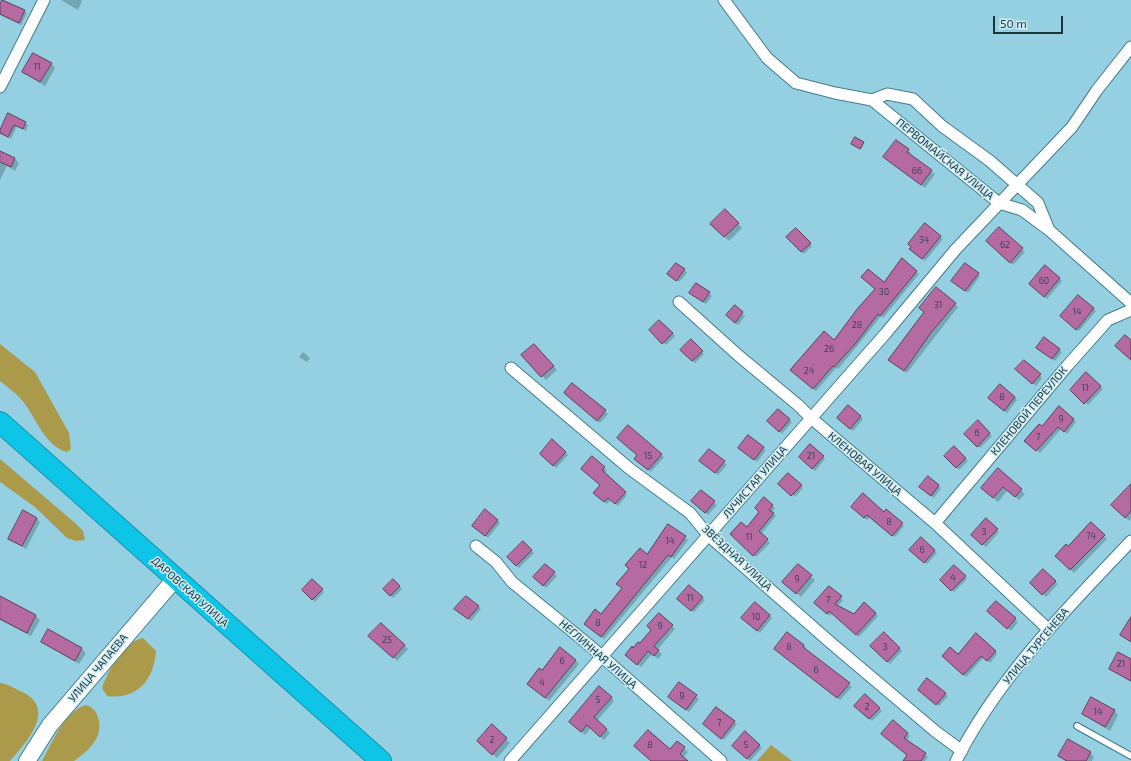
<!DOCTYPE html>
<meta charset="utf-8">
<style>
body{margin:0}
#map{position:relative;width:1131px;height:761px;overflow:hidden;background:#94d0e1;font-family:"Exo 2",sans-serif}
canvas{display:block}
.scale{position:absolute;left:993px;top:16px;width:70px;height:18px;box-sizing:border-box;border:2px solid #1c353c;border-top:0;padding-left:5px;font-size:12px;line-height:14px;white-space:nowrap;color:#1c353c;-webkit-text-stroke:3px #ceecf4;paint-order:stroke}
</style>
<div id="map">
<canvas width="1131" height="761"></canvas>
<div class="scale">50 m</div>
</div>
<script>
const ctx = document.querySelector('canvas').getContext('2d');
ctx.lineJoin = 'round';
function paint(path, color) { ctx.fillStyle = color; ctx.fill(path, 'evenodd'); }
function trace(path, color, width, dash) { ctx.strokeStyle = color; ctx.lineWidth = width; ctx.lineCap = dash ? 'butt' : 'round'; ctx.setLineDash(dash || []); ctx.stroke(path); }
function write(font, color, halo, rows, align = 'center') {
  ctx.font = font + ' "Exo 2",sans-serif'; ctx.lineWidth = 3; ctx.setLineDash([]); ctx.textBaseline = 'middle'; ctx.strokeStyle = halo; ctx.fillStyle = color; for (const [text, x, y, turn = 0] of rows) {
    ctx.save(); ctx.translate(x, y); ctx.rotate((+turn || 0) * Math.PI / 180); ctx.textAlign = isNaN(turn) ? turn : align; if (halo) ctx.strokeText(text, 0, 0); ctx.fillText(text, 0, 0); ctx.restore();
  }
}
paint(new Path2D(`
 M0,344L35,372L69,433L71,449L67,452C43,445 36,416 21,399C15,392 7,387 0,381Z
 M0,459L75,523L83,531L85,540L76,541L67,538L35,507L0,482Z
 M143,638L156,651C154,680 137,700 107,696L102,688C108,671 123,642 143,638Z
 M0,683C6,683 14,688 20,691C58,707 28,741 10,761H0Z
 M85,705C92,706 96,711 98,717C104,738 89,750 74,761H42C53,742 63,713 85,705Z
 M771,745L792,761H757Z`), '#ab9a4a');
paint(new Path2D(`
 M4,0L27,13L21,25L0,15V7Z
 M61,0H81L82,1L78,10Z
 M51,63L55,68L45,86L24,72Z
 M8,114L28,125L26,131L17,126L11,139L0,133Z
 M864,143L861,149L853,145Z
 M908,150L911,153L910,156L935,174L925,188L888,160Z
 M0,152L15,159L19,163L15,171L7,166L0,180Z
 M725,210L742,228L729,241L712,224Z
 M999,228L1025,252L1013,265L989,244Z
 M796,229L812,246L804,254L788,237Z
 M940,237L943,239L925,261L913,252Z
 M1045,266L1062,281L1047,299L1032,286Z
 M684,270L687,273L679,282L671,276Z
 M916,272L919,274L883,318L881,316L858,345L838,369L836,368L816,391L793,372L834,341L884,283Z
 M978,274L980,276L968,293L955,283Z
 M697,284L712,296L706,304L693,295Z
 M1079,296L1096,311L1079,331L1064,319Z
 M955,304L958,307L907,373L892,362L925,313Z
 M735,306L745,316L738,325L730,318Z
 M659,321L675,336L666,345L650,330Z
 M691,341L704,354L695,363L682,350Z
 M534,345L557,370L546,380L523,356Z
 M1040,350H1059L1062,352L1055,361Z
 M303,352L310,358L307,362L299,357Z
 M1019,372L1040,375L1042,378L1036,386Z
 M1086,374L1103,389L1088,405L1071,390Z
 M572,385L608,414L600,423L568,396Z
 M1015,397L1017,400L1007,413L992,401Z
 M1059,407L1076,422L1067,434L1061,429L1040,453L1026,441L1042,428Z
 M778,410L792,422L782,434L771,424Z
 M860,416L863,419L853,431L841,420Z
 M978,422L992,436L980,448L966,434Z
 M552,441L568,455L556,468L541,454Z
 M810,445L825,459L815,471L800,457Z
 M763,448L766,450L757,462L742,450Z
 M954,448L968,461L959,470L945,456Z
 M661,455L664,457L651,472L638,461Z
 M724,462L727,465L718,475L703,463Z
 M604,468L607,470L604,474L627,495L618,506L611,500L607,504L595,493L601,485L585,471Z
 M998,470L1025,494L1019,500L1008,490L998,502L986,492Z
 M788,474L803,488L795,497L780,484Z
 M928,477L941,488L934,498L923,489Z
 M1131,486V518L1129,521L1113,505Z
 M701,491L717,505L708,515L695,504Z
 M764,499L775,508L772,512L776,516L761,534L770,543L756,557L731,534L747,528L760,512Z
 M852,507L884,513L904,526L895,537L870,517L867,520Z
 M485,510L500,523L488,538L475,528Z
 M36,518L40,522L26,549L9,539Z
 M986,519L999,532L986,547L972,535Z
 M1091,524L1107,539L1074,573L1056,555L1068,548Z
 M669,525L688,540L674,559L672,557L604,639L588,626L602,615Z
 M921,538L937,553L927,564L911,550Z
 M523,542L534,553L519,568L508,557Z
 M545,565L557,576L546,588L534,577Z
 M798,565L815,580L801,597L788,586Z
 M954,566L967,579L954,592L941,580Z
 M1043,570L1058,584L1046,597L1031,583Z
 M312,580L324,592L315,602L303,590Z
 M393,580L402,589L393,598L384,589Z
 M829,587L843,600L838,606L855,615L875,613L878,616L859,637L832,613L830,616L818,606Z
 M0,597L36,616L40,620L31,636L0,620Z
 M467,597L481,609L471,621L458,612Z
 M702,598L705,600L694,612L681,601Z
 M996,602L1018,622L1011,631L991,614Z
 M770,615L772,618L760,633L745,621Z
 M672,626L675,629L657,650L662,654L658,659L652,654L641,667L630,658L634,649L640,645L652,630Z
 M787,633L804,646L806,648L805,650L852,687L840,700L778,651Z
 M884,633L902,651L890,664L872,646Z
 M374,640L404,645L408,649L397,661Z
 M42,642L81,648L86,653L79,664Z
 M995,651L997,654L990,663L984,657L966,677L943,656Z
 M575,660L579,664L549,701L528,684L542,671Z
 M1131,660V682L1110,669Z
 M679,683L699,699L689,712L672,699Z
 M922,692L945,694L948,696L939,706Z
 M865,696L882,711L872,721L856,706Z
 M611,697L614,701L597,721L610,733L604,740L591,728L585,735L570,722Z
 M1114,711L1118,715L1110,731L1083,714Z
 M893,721L910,736L906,741L928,757L925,761H906L908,755Z
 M734,722L737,724L724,740L704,724Z
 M492,726L510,743L497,758L482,745Z
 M745,733L762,748L750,761L734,746Z
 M677,742L688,752L683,758L687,761H652L670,750Z
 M1090,753L1094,757L1092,761H1065L1060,756Z`), '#0003');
const building = new Path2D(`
 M2,0L25,10L19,23L0,14V5Z
 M33,53L52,63L40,82L22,72Z
 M8,113L26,122L23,129L14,125L8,137L0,133V130Z
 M855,137L864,142L860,149L851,144Z
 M896,140L909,149L907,152L932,170L921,185L883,157Z
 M0,151L15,158L11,167L0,162Z
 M725,209L739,223L724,237L710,224Z
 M925,223L941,236L922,259L909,249L911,247L908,244Z
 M999,227L1023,248L1010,263L986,241Z
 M796,228L811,243L801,252L786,237Z
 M902,258L917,271L880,316L878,314L856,343L834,367L833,366L813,389L790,370L824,331L834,340L858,308L875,289L861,277L868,269L884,282Z
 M676,263L685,269L676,281L667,274Z
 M965,263L979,273L965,291L951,281Z
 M1045,265L1060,278L1044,297L1029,284Z
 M696,283L710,292L703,302L689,293Z
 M936,287L956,303L930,334L904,371L888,360L924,312L919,308Z
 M1078,295L1094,308L1076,330L1060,316Z
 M735,305L743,312L735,323L726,315Z
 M659,320L673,333L662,344L649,330Z
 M1125,335L1131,340V360L1115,346Z
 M1044,337L1060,349L1052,359L1036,348Z
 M691,339L703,351L692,361L680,350Z
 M534,344L554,366L541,377L521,355Z
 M1024,360L1041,374L1032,384L1015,369Z
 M1086,372L1101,386L1084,404L1070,390Z
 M572,383L606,410L597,421L564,393Z
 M1000,384L1015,397L1004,411L988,398Z
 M848,405L861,416L850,429L837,418Z
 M1059,406L1074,419L1064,432L1058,427L1036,451L1024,441L1039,424L1042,426Z
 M778,409L790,419L779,432L767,421Z
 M978,420L990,433L977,447L964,434Z
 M628,425L662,454L648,470L634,459L637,455L617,438Z
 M748,435L764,447L754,460L738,448Z
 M552,439L566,452L553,466L540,454Z
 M810,444L824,456L812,469L799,457Z
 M954,446L966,458L956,468L944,456Z
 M709,449L725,461L715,473L699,461Z
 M592,456L605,467L602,470L626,492L615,504L608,498L604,502L593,493L600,485L581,469Z
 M998,468L1022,489L1015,497L1003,487L993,498L981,488Z
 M788,473L802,485L791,496L778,484Z
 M928,476L939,485L931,496L919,487Z
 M1131,484V511L1125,518L1111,505Z
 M701,490L715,501L705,513L691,501Z
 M863,493L884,512L886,509L903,523L892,536L867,515L864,518L851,507Z
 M764,497L773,505L769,510L774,513L759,531L768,539L753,556L730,534L741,522L747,527L759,512L755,508Z
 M485,509L498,520L485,536L472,526Z
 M23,510L37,518L22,546L8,539Z
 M986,518L998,529L982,545L971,535Z
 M1091,522L1105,535L1070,570L1055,556L1066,544L1068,546Z
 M668,524L686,536L671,557L668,555L601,637L584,624L595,609L601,614L622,588L616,584L629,569L625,565L640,548L647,554Z
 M921,537L935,550L924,563L909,550Z
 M523,541L532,550L516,566L507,557Z
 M545,564L555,572L543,586L533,577Z
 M798,564L812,575L796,594L782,582Z
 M954,565L966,576L951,591L940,580Z
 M1043,569L1056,581L1042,595L1030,583Z
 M312,579L323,589L312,600L302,590Z
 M393,579L400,586L390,596L383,589Z
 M689,585L703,597L691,611L677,599Z
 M829,586L842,596L835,604L854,614L864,602L876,613L856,635L829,611L827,614L814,603Z
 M0,596L36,615L27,633L0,619Z
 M466,596L479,606L468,619L454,609Z
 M996,601L1016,618L1007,629L987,611Z
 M755,602L770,615L757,631L741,618Z
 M659,613L673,625L654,646L659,650L654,656L648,651L637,665L625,655L632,646L633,648L638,642L640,643L651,630L647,626Z
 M1131,617V642L1120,635Z
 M381,623L405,645L393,658L368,636Z
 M48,629L82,648L75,661L41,642Z
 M787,632L804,645L803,647L850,683L837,698L774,649Z
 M884,632L900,648L887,662L870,646Z
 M976,633L996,651L987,661L981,656L963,675L942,656L950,647L958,654Z
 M560,647L576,660L545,698L527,684L539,668L542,670Z
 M1118,652L1131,659V681L1109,669Z
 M927,678L946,693L936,705L918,690Z
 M679,682L697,695L686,710L668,697Z
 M599,686L612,697L594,717L607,729L600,737L587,725L581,732L569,722Z
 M865,694L880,708L869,719L854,706Z
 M1091,697L1115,710L1105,727L1082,714Z
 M716,707L735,721L721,739L703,724Z
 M893,720L908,733L904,738L926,753L921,761H903L907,755L881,734Z
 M492,724L507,738L492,755L477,741Z
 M648,730L670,749L677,741L685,747L680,754L688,761H651L634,746Z
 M745,731L760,745L747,759L732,746Z
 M1068,739L1091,752L1086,761H1067L1058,756Z`);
paint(building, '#b56aa2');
trace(building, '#633e59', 1);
const lane = new Path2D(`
 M1077,726L1131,756`);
const street = new Path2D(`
 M724,0L767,58L796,83L835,93L872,100L887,94L913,99L942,126L990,161L1038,203L1049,230
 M0,87L44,0
 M872,100L999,203L1022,210L1049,230L1131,303
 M679,302L739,356L798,405L811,418L935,523L1048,629
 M511,368L630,469L690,513L708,535L831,643L935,731L962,751
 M935,523L1068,365L1108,320L1131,310
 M476,546L496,562L512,582L589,645L721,761
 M510,761L886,333L956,249L1072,127L1097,90L1131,47
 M956,761C999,676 1066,610 1131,541`);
const secondary = new Path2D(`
 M27,761L50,725L175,579`);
const highway = new Path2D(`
 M0,422L381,761`);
trace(lane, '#427d8d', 8);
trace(street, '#427d8d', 13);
trace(secondary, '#427d8d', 18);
trace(highway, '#1393ac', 22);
trace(lane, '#fff', 5.5);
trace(street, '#fff', 11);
trace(secondary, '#fff', 16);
trace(highway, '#0ec5e8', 20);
write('9px', '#424256', null, [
 ["11",37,67],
 ["66",917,171],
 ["34",924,240],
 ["62",1005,245],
 ["60",1044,281],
 ["30",884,292],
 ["31",938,305],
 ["14",1077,312],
 ["28",857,325],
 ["26",829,349],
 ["24",809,371],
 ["11",1085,388],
 ["8",1002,397],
 ["9",1061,419],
 ["6",977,433],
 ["7",1038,437],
 ["15",648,456],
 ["21",811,456],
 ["8",889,522],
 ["3",984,532],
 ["74",1091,536],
 ["11",749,537],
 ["14",670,541],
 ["6",922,550],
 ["12",643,565],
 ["4",953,578],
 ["9",797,579],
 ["11",690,598],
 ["7",828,600],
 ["10",756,617],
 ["8",598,623],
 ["9",660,626],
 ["25",387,640],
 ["8",789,647],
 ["3",885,647],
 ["6",562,661],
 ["21",1121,664],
 ["6",816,670],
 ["4",542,683],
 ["9",682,696],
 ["5",598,700],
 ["2",867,707],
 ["14",1098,712],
 ["7",719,723],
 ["2",492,740],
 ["8",650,745],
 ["5",746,745]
]);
write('11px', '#1c353c', '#ceecf4', [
 ["ПЕРВОМАЙСКАЯ УЛИЦА",945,159,39],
 ["КЛЕНОВОЙ ПЕРЕУЛОК",1029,411,-50],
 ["КЛЕНОВАЯ УЛИЦА",865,464,40],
 ["ЛУЧИСТАЯ УЛИЦА",755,482,-49],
 ["ЗВЁЗДНАЯ УЛИЦА",737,558,43],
 ["ДАРОВСКАЯ УЛИЦА",190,592,42],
 ["УЛИЦА ТУРГЕНЕВА",1036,646,-50],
 ["НЕГЛИННАЯ УЛИЦА",598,654,41],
 ["УЛИЦА ЧАПАЕВА",98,668,-50]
]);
</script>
